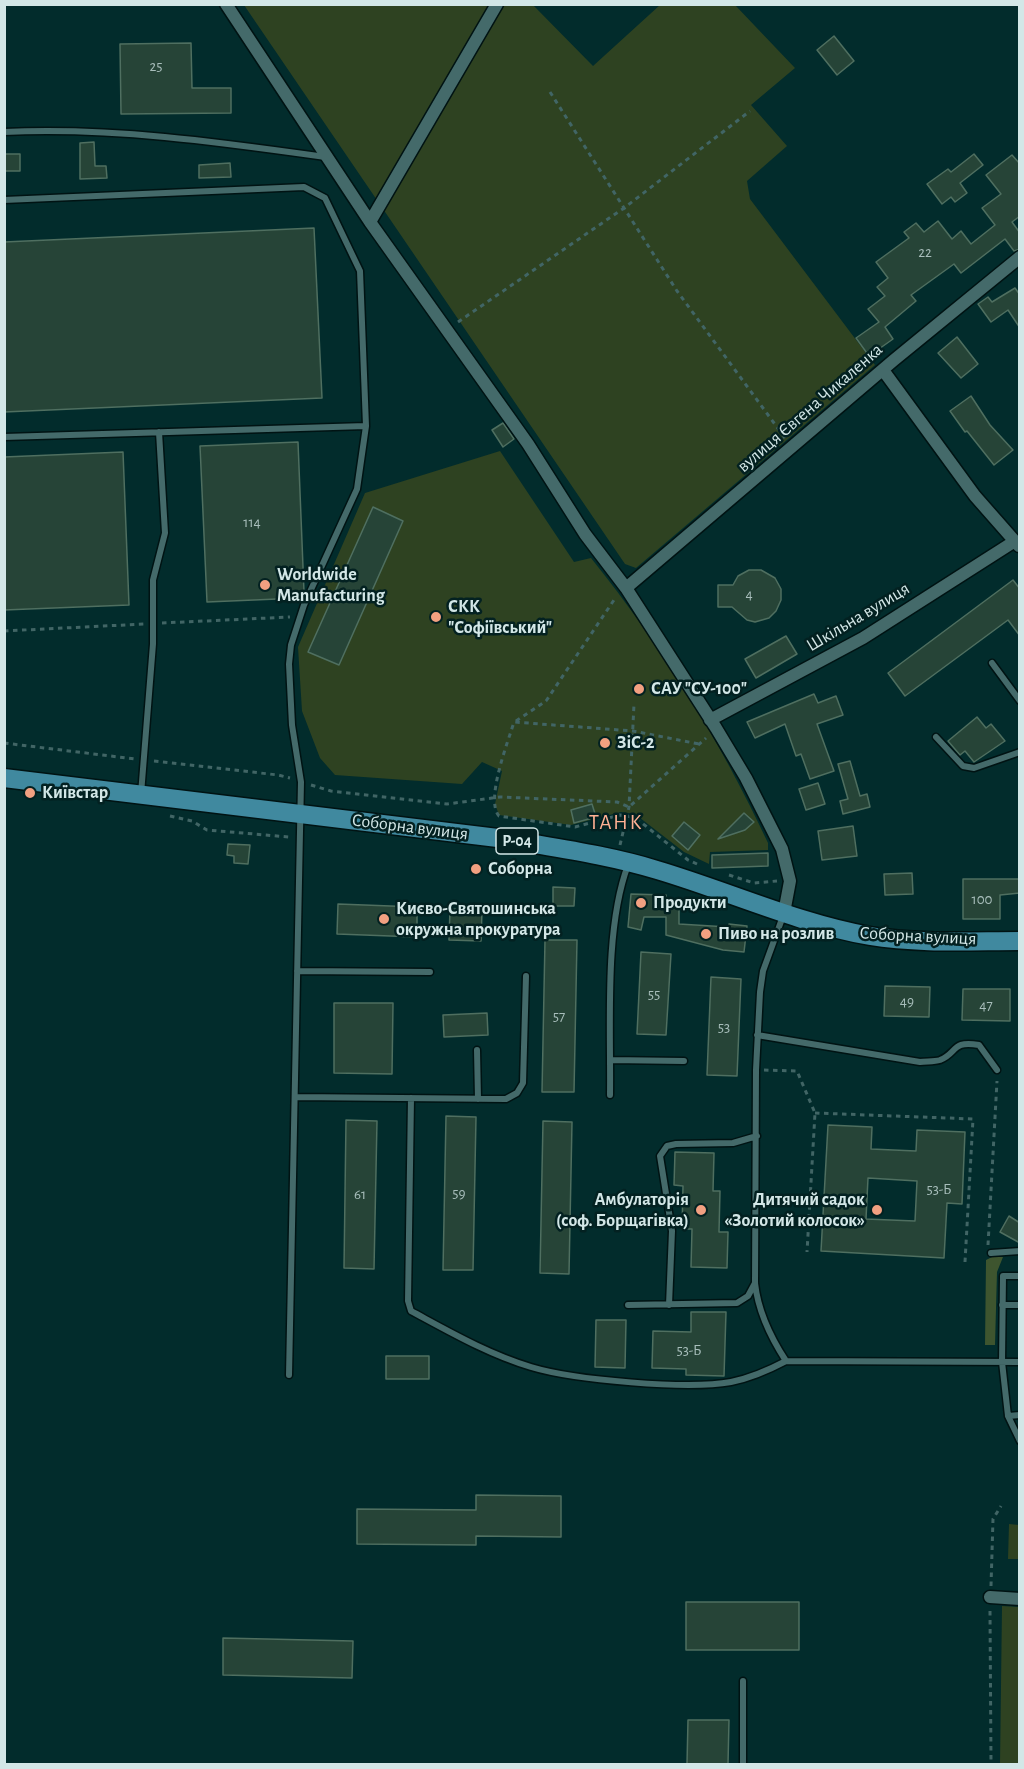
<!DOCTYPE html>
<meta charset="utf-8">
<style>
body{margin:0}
#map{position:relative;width:1024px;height:1769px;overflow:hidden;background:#022c2c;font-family:"Alegreya Sans",sans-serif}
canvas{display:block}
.frame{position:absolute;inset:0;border:6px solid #d3e7e7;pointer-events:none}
</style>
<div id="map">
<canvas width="1024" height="1769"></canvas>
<div class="frame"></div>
</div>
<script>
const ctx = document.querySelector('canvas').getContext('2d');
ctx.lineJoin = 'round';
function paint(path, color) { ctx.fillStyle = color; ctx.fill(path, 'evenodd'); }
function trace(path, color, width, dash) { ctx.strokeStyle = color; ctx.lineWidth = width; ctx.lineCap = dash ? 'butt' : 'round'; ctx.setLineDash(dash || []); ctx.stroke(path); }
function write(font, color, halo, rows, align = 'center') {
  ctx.font = font + ' "Alegreya Sans",sans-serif'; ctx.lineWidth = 5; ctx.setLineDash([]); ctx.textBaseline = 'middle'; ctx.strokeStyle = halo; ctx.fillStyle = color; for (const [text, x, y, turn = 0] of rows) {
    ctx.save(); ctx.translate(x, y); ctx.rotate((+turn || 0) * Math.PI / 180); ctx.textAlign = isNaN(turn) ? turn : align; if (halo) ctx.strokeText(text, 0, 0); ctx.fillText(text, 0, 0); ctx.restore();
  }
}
paint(new Path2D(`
 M244,5H533L593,66L660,5H735L795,68L751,105L787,146L747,181L750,199L875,365L636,568L625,564Z
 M500,451L574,562L591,558C661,645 721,742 768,843V850L710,852L709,864L684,852L635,814L621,812L571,825L499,815L495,804L502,771L482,762L462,784L335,775L320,758L302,711L298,647L365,493Z
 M1009,1524L1019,1525V1559H1008Z
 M1002,1606L1019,1607V1764H1000Z`), '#2e4221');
paint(new Path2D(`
 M992,1257H1003L997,1272L995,1345H985L986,1260Z`), '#3e552f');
const building = new Path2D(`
 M834,36L854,61L837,75L817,50Z
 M191,43L192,88H231V113L121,114L120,44Z
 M94,142L95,166H106L107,178L80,179V143Z
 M4,154H20V171H4Z
 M974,154L983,165L960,183L967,193L955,202L951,197L942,204L927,184L948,169L951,172Z
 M1012,155L1020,164V216L1012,222L1020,233V249L1014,251L1005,239L961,273L954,264L911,295L916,301L885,327L893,339L869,356L856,338L879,322L868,309L885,296L877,287L888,278L876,262L909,238L904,232L916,223L924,232L938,221L952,239L961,231L971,244L995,225L982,208L1001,194L986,175Z
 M230,163L231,177L199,178V165Z
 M314,228L322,398L4,412V242Z
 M1015,288L1020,295V328L1008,310L991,322L978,304L988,297L992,302Z
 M957,337L978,364L961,378L938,353Z
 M971,396L990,425L1013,450L994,465L967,431L965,432L950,411Z
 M503,423L514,439L503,447L492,430Z
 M298,442L304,592L301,598L207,602L200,446Z
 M123,452L129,605L4,610V457Z
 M373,507L403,521L339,665L308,652Z
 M749,570H761L775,578L781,589V600L776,611L769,618L755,622L747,620L732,607H718V585H733L738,576Z
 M1013,580L1020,589V636L1008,620L905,696L888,673Z
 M786,636L797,654L756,678L745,659Z
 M814,694L818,703L836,696L843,715L817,724L834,771L810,779L801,754L796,756L785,724L755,738L747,722Z
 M977,717L986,728L991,724L1005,741L974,762L965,751L960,755L948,741Z
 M850,761L860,796L867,794L870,807L843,814L840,801L848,799L838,764Z
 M818,783L825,804L806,810L799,789Z
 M592,804L596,817L574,823L571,810Z
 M744,813L754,822L745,830L718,839Z
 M684,822L700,835L688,850L672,836Z
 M853,826L857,856L822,860L818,831Z
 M228,844L250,845L248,864L234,863V856L227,855Z
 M768,853V866L712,868V855Z
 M912,873L913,894L885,895L884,874Z
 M963,879H1020V893L1000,895V919H963Z
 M553,887L575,888L574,906H553Z
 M631,894L666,895V901H679V924L728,927L729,924L747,926L744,952L723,950L666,935V917H644L641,930L628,927Z
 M338,904L417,907V937L337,934Z
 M450,909L482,910L481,941L449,940Z
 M545,940H577L574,1092H542Z
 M641,952L671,954L666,1035L637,1034Z
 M711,977L741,979L737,1076L707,1075Z
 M885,986L930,987L929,1017L884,1016Z
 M963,989H1010V1021L962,1020Z
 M334,1003H393L392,1074L334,1073Z
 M487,1013L488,1035L444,1037L443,1015Z
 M446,1116L476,1117L473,1270H443Z
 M346,1120L377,1121L374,1269L344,1268Z
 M543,1121L572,1122L569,1274L540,1273Z
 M828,1125L872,1127L871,1149L916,1151L917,1130L965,1132L962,1204L947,1203L944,1258L821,1251ZM868,1178L917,1181L915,1221L866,1219Z
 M675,1152L714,1153L713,1191H720L719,1232H728L727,1268L691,1267L692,1229H682L683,1186L674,1185Z
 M1009,1216L1020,1223V1243L1000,1232Z
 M691,1312H726L724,1376L686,1375V1369L652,1368L653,1331L691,1332Z
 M596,1320H626L625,1368L595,1367Z
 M386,1356H429V1379H386Z
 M476,1495L561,1496V1537L476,1536V1545L357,1544V1509L476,1510Z
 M686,1602H799V1650H686Z
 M223,1638L353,1641L352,1678L223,1675Z
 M688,1720H729L728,1764H687Z`);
paint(building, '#264437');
trace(building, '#4f6f60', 1.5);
const lane = new Path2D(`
 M4,132C113,127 219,142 326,157
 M4,200L304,187L325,198L360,271L366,426L4,437
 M992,663L1020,701
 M936,737L963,766L974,768L1020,752
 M141,794L153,644V580L165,533L159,432
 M783,916L763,971L760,992L756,1070L755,1283C758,1311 771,1338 786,1361L1020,1362
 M297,971L430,972
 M757,1035L920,1062C926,1061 934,1062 940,1060C958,1053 951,1040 979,1045L997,1070
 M477,1050L478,1099
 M610,1060L684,1061
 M610,1095C611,1026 604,929 628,865
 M295,1097L506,1099L517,1093L523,1083L526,976
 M411,1098L408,1301L411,1311C450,1332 488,1354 531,1367C574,1380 688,1390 731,1382C751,1378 769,1370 786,1361
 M991,1253L1020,1251
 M1020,1276H1003L1002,1362L1008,1416L1020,1415
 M628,1305L737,1303L748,1296L755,1283
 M669,1305L672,1231L660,1156L667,1146L676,1144L733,1143L757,1136
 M1002,1305H1020
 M289,1375L301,782L292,725L289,664L291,645L304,605L357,489L366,426
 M1008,1416L1020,1441
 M743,1764V1681`);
const street = new Path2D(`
 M226,4L370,222L528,444L585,534L626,588L716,728L746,778L782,849L790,881L784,913
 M370,222L497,4
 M883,370L975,496L1019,546
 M626,588L894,360L1020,257
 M710,720L863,638L1015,541
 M990,1597L1020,1599`);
const primary = new Path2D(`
 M4,778L506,839C556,848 608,855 657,870C728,891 797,923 870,936C918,944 971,941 1020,941`);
trace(lane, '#001313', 9);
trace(street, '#001313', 15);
trace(primary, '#001313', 21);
trace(new Path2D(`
 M550,92L677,291L785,438
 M458,322L624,208L750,111
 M162,623L290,617
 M4,631L144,624
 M516,721L546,701L616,597
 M4,743L135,759
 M154,761L278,775L290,778
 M311,785L331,791L447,804L500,797L617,802L629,807L706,738
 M170,816L192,821L207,830L289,837
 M620,845L629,807L634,704
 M697,864L688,860L637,819L627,816L620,815L575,827L499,816C485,800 508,742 514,722L633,731L699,744
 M729,875L754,883L777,881
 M764,1070L797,1071L815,1113L807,1252
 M815,1113L973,1119L965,1262
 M988,1245L997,1081
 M991,1586L993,1519L1001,1506
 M990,1611L991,1764`), '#416565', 3, [4.5, 4.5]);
trace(lane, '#446a6a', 6);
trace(street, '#446a6a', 12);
trace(primary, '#40899f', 18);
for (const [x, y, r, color] of [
 [265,585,6,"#f2a081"],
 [436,617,6,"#f2a081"],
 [639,689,6,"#f2a081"],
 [605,743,6,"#f2a081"],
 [30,793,6,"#f2a081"],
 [476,869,6,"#f2a081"],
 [641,903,6,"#f2a081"],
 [384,919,6,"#f2a081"],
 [706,934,6,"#f2a081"],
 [701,1210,6,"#f2a081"],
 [877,1210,6,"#f2a081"]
]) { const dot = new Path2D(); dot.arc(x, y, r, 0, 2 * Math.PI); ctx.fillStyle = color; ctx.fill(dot); trace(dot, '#032121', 2); }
write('15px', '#a8bebb', null, [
 ["25",156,66],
 ["22",925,252],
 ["114",252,522],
 ["4",749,594],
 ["100",982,899],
 ["55",654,994],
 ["49",907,1001],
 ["47",986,1005],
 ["57",559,1016],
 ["53",724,1027],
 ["53-Б",939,1189],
 ["59",459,1193],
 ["61",360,1194],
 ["53-Б",689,1350]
]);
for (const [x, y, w] of [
 [517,841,42]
]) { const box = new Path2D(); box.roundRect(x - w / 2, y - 13, w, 26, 4.5); ctx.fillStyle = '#032121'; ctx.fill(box); trace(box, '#d3e7e7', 1.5); }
write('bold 16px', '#d3e7e7', null, [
 ["Р-04",517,841]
]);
write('18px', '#d3e7e7', '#032121', [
 ["вулиця Євгена Чикаленка",810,408,-41],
 ["Шкільна вулиця",858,617,-31],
 ["Соборна вулиця",410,827,7],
 ["Соборна вулиця",918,936,3]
]);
write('bold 18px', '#d3e7e7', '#032121', [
 ["Worldwide",277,575],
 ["Manufacturing",277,596],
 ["СКК",448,607],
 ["\"Софіївський\"",448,628],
 ["САУ \"СУ-100\"",651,689],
 ["ЗіС-2",617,743],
 ["Київстар",42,793],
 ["Соборна",488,869],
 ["Продукти",653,903],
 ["Києво-Святошинська",396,909],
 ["окружна прокуратура",396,930],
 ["Пиво на розлив",718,934],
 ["Амбулаторія",689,1200,"right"],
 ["(соф. Борщагівка)",689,1221,"right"],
 ["Дитячий садок",865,1200,"right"],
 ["«Золотий колосок»",865,1221,"right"]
], 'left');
ctx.letterSpacing = '1.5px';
write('21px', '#ffb194', '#032121', [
 ["ТАНК",616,823]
]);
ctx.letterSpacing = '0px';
</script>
